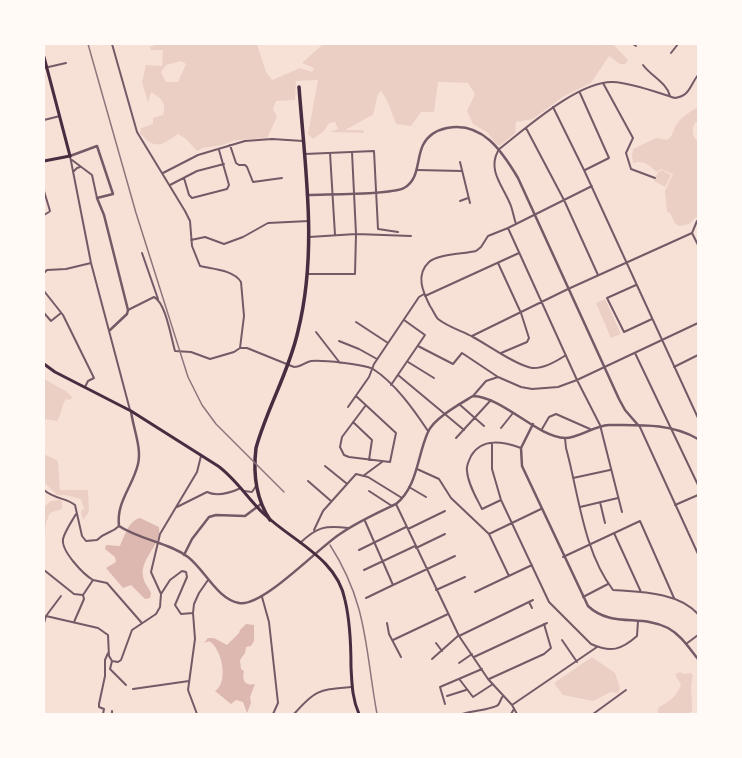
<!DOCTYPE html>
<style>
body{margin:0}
#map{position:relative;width:742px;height:758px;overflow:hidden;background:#f7e1d7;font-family:Cabin,sans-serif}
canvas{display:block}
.frame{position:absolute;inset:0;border:45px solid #fffaf5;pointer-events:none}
</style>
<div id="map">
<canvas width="742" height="758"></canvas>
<div class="frame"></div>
</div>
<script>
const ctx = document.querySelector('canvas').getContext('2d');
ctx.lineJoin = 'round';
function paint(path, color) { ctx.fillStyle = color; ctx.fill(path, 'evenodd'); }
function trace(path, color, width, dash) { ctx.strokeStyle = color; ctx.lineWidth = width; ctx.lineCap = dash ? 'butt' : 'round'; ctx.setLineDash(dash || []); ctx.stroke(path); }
paint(new Path2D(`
 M157,44H257L266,72L272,80L300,68L312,72L314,68L302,63L323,44H595V46L597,44H613L628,60L625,64H620L609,56L591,83L564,96L533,119L516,122L515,133L501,145H497L487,132L473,124L467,111L475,94L468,83L438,82L434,112H421L411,126L396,124L387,100L381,91L378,94L373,115C362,119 356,126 346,129V130H363L364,133L330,132L338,129L335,122L329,123L324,131L313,139L308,134L318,80L296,81L295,100L276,101L273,109L277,117L267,138L236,140L222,145L203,148L197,151L185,138L178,134C161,146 155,150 140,133L141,128L153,124V118L163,115C167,103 161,98 151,92L148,103L142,82L146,65L162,66L163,50H151L150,47ZM181,61L186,64L178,82H166L161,72L166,65Z
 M698,107V121L694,124C692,131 692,136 698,141V216L689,224L679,226C672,223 674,215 667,211L665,191L673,174L661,169L656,172C649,165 644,160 633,163L632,156L633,149L656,138L667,140C672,136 672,135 674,129C678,119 689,112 698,107Z
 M662,170L671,175L665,187L654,181L658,172Z
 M605,299L621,334L611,338L596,303Z
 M44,379L66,391L72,397L70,400L66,399C61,406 62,414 57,421L44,419Z
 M44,454L58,461L60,490H88L89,512L83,520L81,511L84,509L81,499L65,495H57L44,482Z
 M59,500L62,501V509L50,513L46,523L44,542V507L51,501Z
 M592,657L615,673L620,688L618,693L611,692L593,701L563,695L554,683Z
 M681,672L683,674L691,673L693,676C689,687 693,699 692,711L687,714H657L659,707C669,702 677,696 681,685L675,674Z`), '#ebcfc5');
paint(new Path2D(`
 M140,518L159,527C162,547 137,559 144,580C145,584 149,588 151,593L150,598L145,599L131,585L123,588L106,568L116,562L115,557L105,549L106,545L120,546C124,537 129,520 140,518Z
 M246,624L254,625V641L251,646L246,647L245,653L240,660L241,669L244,671C242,680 244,686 255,684L250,697L251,703L247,713L243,702L236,700L231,704L215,691C229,683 222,648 209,641L204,643L208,638H214L227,645L239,633L240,630Z`), '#dcb8b0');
trace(new Path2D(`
 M112,44L137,132L185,211L190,221L192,246L200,266C213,269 234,270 241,282L244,316L240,348
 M633,44L636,46
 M671,53L678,44
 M643,65C651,76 667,83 670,96
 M44,68L66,63
 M603,83L633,138L626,153L631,169L655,178
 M580,93L609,158L585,170
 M553,107L584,170L698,418
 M44,120L60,116
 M526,128L564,200L598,275
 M230,145L236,163L239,165H245L247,167L253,182L282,178
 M498,150C525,129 578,81 613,82C633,83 655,92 675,98C690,96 690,85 698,75
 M498,151C487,171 504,187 511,206C513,212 514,218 516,224
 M330,153L335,235
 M305,154L374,151L378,229L398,232
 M70,156L91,263L130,410
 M72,160L92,175L97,198
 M460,162L470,203
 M417,170L462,171
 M74,171L77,168L80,167
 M163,173L198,155L245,141L272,139L303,141
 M184,178L189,195L192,198L227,189L229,185L219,150
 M170,185L197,171L224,164
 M44,191L50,211
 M460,201L468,198
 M44,215L49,212
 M697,221L692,233L698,245
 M508,228L577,380L600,425L622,512
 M309,237L356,234L411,236
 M191,240L205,237L224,244L243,237L268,223L309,221
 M142,253L158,299
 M498,263L521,313L529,338L527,342L501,353
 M44,273L47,270L66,269L91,263
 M308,274H355L356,234L352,152
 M636,285L607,298L624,332L652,319
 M44,291L63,315L94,378L88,381L85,387
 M425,296L519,253
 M128,310L154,297C166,303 171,338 175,351L191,352L210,359L234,352L240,348H247L294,367C301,367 305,362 311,361C323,360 363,364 373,369C395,383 414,410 428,431
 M44,313L51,321L61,313
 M356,322L388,343
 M316,332L340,363
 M472,336L568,289L692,233
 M339,341L359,349L377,359
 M418,346L453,364L462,353L498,377
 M635,353L698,485
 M566,355C557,361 544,369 532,368C517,366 488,345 473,337C462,331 448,327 438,319C435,316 433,310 430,306C423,292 415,275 429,262C437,254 464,254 476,251L481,247L488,236L508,228L592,186
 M408,362L434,378
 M674,367L698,355
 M398,375L464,430
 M391,385L425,335L404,320
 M356,396L396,433L390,462L349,457L344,455L340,447L342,437L366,405
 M473,396L486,381L498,377L521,387L532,389L558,387L577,380L698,323
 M459,404L484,426
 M348,407L369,377L374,364L419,297L424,294
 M353,422L372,440L369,460
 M639,425L698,554
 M501,428L513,413
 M542,429L549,417L556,414L590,429
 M456,438L491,400
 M565,438L566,448C579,495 583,550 613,590C641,592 678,592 698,614
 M492,444V469L501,500L549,602L591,644C611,653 621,650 637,636L638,621
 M325,466L346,483
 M417,469L439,479L451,498L489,534L541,509
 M363,476L382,462
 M573,478L610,470
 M308,481L331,501
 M409,487L426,497
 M44,490C54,499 67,498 75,505L82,536L86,541L97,540C106,531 111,534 119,526
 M244,491L252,492L256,486
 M369,491L392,506
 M501,500L482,509C476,497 468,484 467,471C466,465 469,461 471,456C482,437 504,442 521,448
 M600,502L605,523
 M396,504L459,636L488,679L512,705L517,714
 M675,505L698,495
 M177,507L207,492C217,497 230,493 241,488
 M580,507L618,498
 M76,514C72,521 65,531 63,539C61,551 83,574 93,580
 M365,521L393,585L455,556
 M408,529L445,511
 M314,530L323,511L356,474L368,477L402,498
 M614,533L641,592
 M489,534L509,576
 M300,543C317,527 325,525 348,528
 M416,548L445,534
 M359,550L406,527
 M563,557L640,521L674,598
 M44,570L74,594L83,595
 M364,570L415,546
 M436,590L465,577
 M475,592L532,565
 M161,594L170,580L182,571L186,572L187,577L175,605L181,614L193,613
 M262,597L269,622L278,703L273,714
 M583,597L608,584
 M366,598L393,585
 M529,602L532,608
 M46,616L61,596
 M74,622L84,599L83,595L93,580L107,583L141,622
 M44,623L46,616L98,628L108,635L109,656L112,661L118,662L121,660L132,630L156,614L160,607L161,594L151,572L160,534L197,472L201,456
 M387,623L389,634L401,657
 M459,636L533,600
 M393,640L448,614
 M562,640L577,662
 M436,643L442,651
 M686,644L698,635
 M474,657L547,623
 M432,659L459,635
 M112,661L110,669L126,685
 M459,663L472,654
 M489,679L544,654L551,648L544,624
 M460,680L473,697L493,684
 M133,689L189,681
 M447,696L466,690
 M445,704L440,687L482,669
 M512,705L597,647
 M112,711V714
 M103,714L104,709L99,707V704L105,676V660L108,653
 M197,714L188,690L195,639L193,613L194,604L199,593L208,580
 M294,714C316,689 319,690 351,687
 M462,714C471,711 494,709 498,705C500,703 501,698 503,696
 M511,714L514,709
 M593,714L626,690`), '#755966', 2);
trace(new Path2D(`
 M70,156L97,146L113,194L97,198L104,215L128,310L127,314L110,330
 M307,195C326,194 391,195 404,188C420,179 416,159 423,145C428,135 437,130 447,128C482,121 502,151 518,178L619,399L625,410L638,425
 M131,411C133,428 142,448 138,464C133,486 116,502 119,526C140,540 168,542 188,557C205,570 217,599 239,603C262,608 318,548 340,534C357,522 377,513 396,504C418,486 417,456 428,432C434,418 460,404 473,396C503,397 537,437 565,438C579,438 593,426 609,425C639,425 671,423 698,439
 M533,424L521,448L522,466L588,606C611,628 642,614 668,628C681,635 689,648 698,659
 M184,555L192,539L209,517L216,515L245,516L261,504`), '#755966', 2.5);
trace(new Path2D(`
 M44,57L70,156`), '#4a2c40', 3);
trace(new Path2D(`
 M44,161L70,156
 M44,364L55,372L131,411L218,466C236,479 248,499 264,514C292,541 337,558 345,600C350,621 351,645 351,667C352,684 352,698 359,714`), '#4a2c40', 3);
trace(new Path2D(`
 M270,520C256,499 253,473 256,448C267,408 289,372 298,331C318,251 305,168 299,87`), '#4a2c40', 3.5);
trace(new Path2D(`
 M88,44L136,213L188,377L202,405L216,424L284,492
 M330,545C368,604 365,649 377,714`), '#8f747c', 1.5);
</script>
